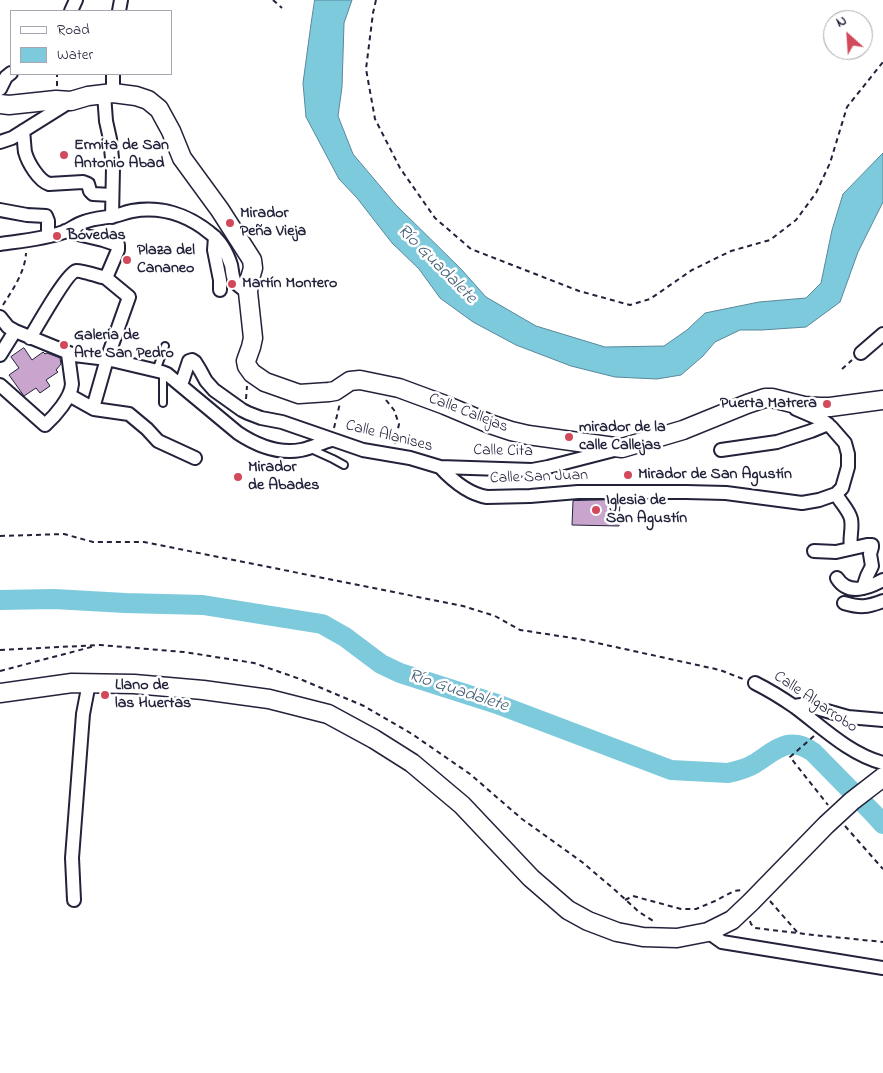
<!DOCTYPE html>
<meta charset="utf-8">
<style>
body{margin:0}
#map{position:relative;width:883px;height:1073px;overflow:hidden;background:#fff;font-family:"Indie Flower",sans-serif}
canvas{display:block}
.legend{position:absolute;left:10px;top:10px;width:162px;height:65px;box-sizing:border-box;background:#fff;border:1px solid #a7a7b1;margin:0;padding:6px 9px;list-style:none;font-size:15px;color:#22223b}
.legend li{display:flex;align-items:center;gap:10px;height:25px}
.legend b{width:25px;border:1px solid #a7a7b1}
.north{position:absolute;left:823px;top:10px;width:50px;height:50px;box-sizing:border-box;background:#fff;border:1px solid #a7a7b1;border-radius:50%;rotate:334deg;font-size:14px;font-weight:700;line-height:20px;text-align:center;color:#22223b}
.north::after{content:'';display:block;margin:auto;width:18px;height:22px;background:#d1495b;clip-path:polygon(50% 0,100% 100%,50% 72%,0 100%)}
</style>
<div id="map">
<canvas width="883" height="1073"></canvas>
<ul class="legend">
<li><b style="height:6px;background:#fff"></b>Road</li>
<li><b style="height:14px;background:#7dcadc"></b>Water</li>
</ul>
<div class="north">N</div>
</div>
<script>
const ctx = document.querySelector('canvas').getContext('2d');
ctx.lineJoin = 'round';
function paint(path, color) { ctx.fillStyle = color; ctx.fill(path, 'evenodd'); }
function trace(path, color, width, dash) { ctx.strokeStyle = color; ctx.lineWidth = width; ctx.lineCap = dash ? 'butt' : 'round'; ctx.setLineDash(dash || []); ctx.stroke(path); }
function write(font, color, halo, rows, align = 'center') {
  ctx.font = font + ' "Indie Flower",sans-serif'; ctx.lineWidth = 5; ctx.setLineDash([]); ctx.textBaseline = 'middle'; ctx.strokeStyle = halo; ctx.fillStyle = color; for (const [text, x, y, turn = 0] of rows) {
    ctx.save(); ctx.translate(x, y); ctx.rotate((+turn || 0) * Math.PI / 180); ctx.textAlign = isNaN(turn) ? turn : align; if (halo) ctx.strokeText(text, 0, 0); ctx.fillText(text, 0, 0); ctx.restore();
  }
}
const water = new Path2D(`
 M315,0H352L344,23L342,87L338,116L353,154L396,205L461,269L486,297L536,326L605,347L664,346L687,330L705,313L759,302L806,298L821,283L832,230L843,194L883,153V202L858,252L840,302L806,327L762,330H740L715,342L703,356L681,375L657,379L615,377L571,366L516,345L473,322L440,298L419,269L392,243L357,198L339,179L306,117L303,83L311,24Z`);
paint(water, '#7dcadc');
trace(water, '#59879c', 1);
trace(new Path2D(`
 M0,600L54,599L125,603L203,605L322,624L345,637L381,664L400,673L497,704L671,770L728,773C737,771 746,769 754,764C774,752 788,734 813,752L875,815L883,824`), '#7dcadc', 20);
const building = new Path2D(`
 M24,348L32,360L43,352L45,354L47,353L60,358L61,364L56,370L58,372L46,380L50,386L40,393L36,388L24,396L9,375L19,368L11,357Z
 M620,500L619,526L572,525L573,501Z`);
paint(building, '#c9a5ce');
trace(building, '#22223b', 1);
const lane = new Path2D(`
 M156,371L165,346
 M163,403V372
 M311,449L333,459L344,465`);
const street = new Path2D(`
 M71,11L76,0
 M119,11L121,0
 M0,89L6,77L11,73
 M113,93V74
 M104,94L106,121L110,139L113,168L112,217
 M23,131C24,138 24,145 25,152C28,163 39,181 49,184L83,182L88,184L90,191L93,194L112,195
 M0,142L12,138L71,101
 M0,210L27,215L46,216L48,221V236
 M65,231L103,240L118,245V250L106,278L129,297L107,359L93,408
 M215,237L214,250L220,280V290
 M0,244C21,241 44,239 64,232C71,229 77,224 84,222C94,218 104,218 114,216C120,215 126,212 132,211C161,206 188,215 210,233C221,241 227,252 231,265C232,269 232,275 234,280C236,285 243,289 248,292
 M0,317L8,327L15,331L74,355L107,359L162,372L167,374L238,433C256,445 279,454 301,450C311,448 321,443 331,440
 M30,338C36,328 67,273 76,271C80,270 101,277 106,278
 M861,353L883,334
 M0,355L15,331
 M0,385L45,425C55,416 71,398 72,384L68,354
 M181,385L189,361L192,360L195,362L200,370L206,381L214,390L242,410L248,413L261,418L282,422L363,450L410,458L440,467L532,470L548,467L618,449
 M69,395L94,409L129,414L147,429L158,441L195,458
 M721,450L777,442L811,431L828,424
 M440,467C453,481 468,494 487,497L530,496L578,492H686L726,493L802,503L819,500L836,494L842,488L848,467V454L845,443L831,427L824,421L796,409
 M836,494C840,502 849,510 851,519C853,529 849,538 851,548
 M814,551L836,552L867,545H872V547L870,554L872,566L867,576L863,588
 M837,578C848,596 869,588 883,580
 M844,603C861,608 867,607 883,601
 M755,683C769,690 782,698 795,707C822,727 849,754 883,763
 M794,706L801,705H806L848,717L883,720
 M74,900L72,858L83,714L89,683
 M708,932L722,942L883,968`);
const secondary = new Path2D(`
 M0,104L9,105L56,100L71,101L88,96L113,93L136,96L148,100L159,109L171,131L182,158L220,210L252,260L253,268L249,282L248,292L253,338L251,347L246,361L247,366L252,373L265,382L299,394L329,392L335,391L350,381L360,380L399,388L445,405L490,424L511,431L528,435L622,448L683,430L747,404L765,398H772L804,406L820,407H830L883,400
 M0,693L72,683L134,684L203,690L269,699L328,714L374,739L412,763L462,805L531,878L568,910L588,921L617,932L643,937L677,938L708,932L732,920L751,902`);
trace(lane, '#22223b', 10);
trace(street, '#22223b', 16);
trace(secondary, '#22223b', 21);
trace(new Path2D(`
 M273,0L282,8
 M376,0L373,13L366,69L375,119L400,168L435,218L471,249L579,291L630,305L650,299L692,270L731,251L770,240L796,220L816,193L830,163L847,107L883,62
 M57,86V74
 M3,305C13,289 25,272 26,253
 M842,369L852,360
 M246,399L247,386
 M386,400L394,410L399,424L395,444
 M334,428L340,403
 M0,536L64,534L93,542H144L463,606L495,616L520,630L579,639L720,670L743,679
 M0,650L100,645L184,652L254,663L300,679L364,706L412,734L470,774L522,819L582,862L615,890L639,912L655,922
 M0,671L95,646
 M814,736L790,757L828,805
 M845,826L883,869
 M625,900L633,896L681,909H696L715,901L734,891L742,890
 M770,901L798,933
 M750,921L751,924L755,928L814,935L883,942`), '#22223b', 2, [5, 4]);
trace(lane, '#fff', 6);
trace(street, '#fff', 12);
trace(secondary, '#fff', 18);
const secondaryBridge = new Path2D(`
 M751,902L826,825L852,801L883,777`);
trace(secondaryBridge, '#22223b', 21, []);
trace(secondaryBridge, '#fff', 18);
for (const [x, y, r, color] of [
 [64,155,5,"#d1495b"],
 [230,223,5,"#d1495b"],
 [57,236,5,"#d1495b"],
 [127,260,5,"#d1495b"],
 [232,284,5,"#d1495b"],
 [64,345,5,"#d1495b"],
 [827,404,5,"#d1495b"],
 [569,437,5,"#d1495b"],
 [628,475,5,"#d1495b"],
 [238,477,5,"#d1495b"],
 [596,510,5,"#d1495b"],
 [105,695,5,"#d1495b"]
]) { const dot = new Path2D(); dot.arc(x, y, r, 0, 2 * Math.PI); ctx.fillStyle = color; ctx.fill(dot); trace(dot, '#fff', 2); }
write('bold 16px', '#22223b', '#fff', [
 ["Ermita de San",74,146],
 ["Antonio Abad",74,164],
 ["Mirador",240,214],
 ["Peña Vieja",240,232],
 ["Bóvedas",67,236],
 ["Plaza del",137,251],
 ["Cananeo",137,269],
 ["Martín Montero",242,284],
 ["Galeria de",74,336],
 ["Arte San Pedro",74,354],
 ["Puerta Matrera",817,404,"right"],
 ["mirador de la",579,428],
 ["calle Callejas",579,446],
 ["Mirador",248,468],
 ["de Abades",248,486],
 ["Mirador de San Agustín",638,475],
 ["Iglesia de",606,501],
 ["San Agustín",606,519],
 ["Llano de",115,686],
 ["las Huertas",115,704]
], 'left');
write('16px', '#22223b', '#fff', [
 ["Calle Callejas",468,414,21],
 ["Calle Alanises",389,437,14],
 ["Calle Cita",503,452,1],
 ["Calle San Juan",539,478,-2],
 ["Calle Algarrobo",815,703,34]
]);
write('italic 18px', '#425d73', '#fff', [
 ["Río Guadalete",436,265,45],
 ["Río Guadalete",458,692,18]
]);
</script>
